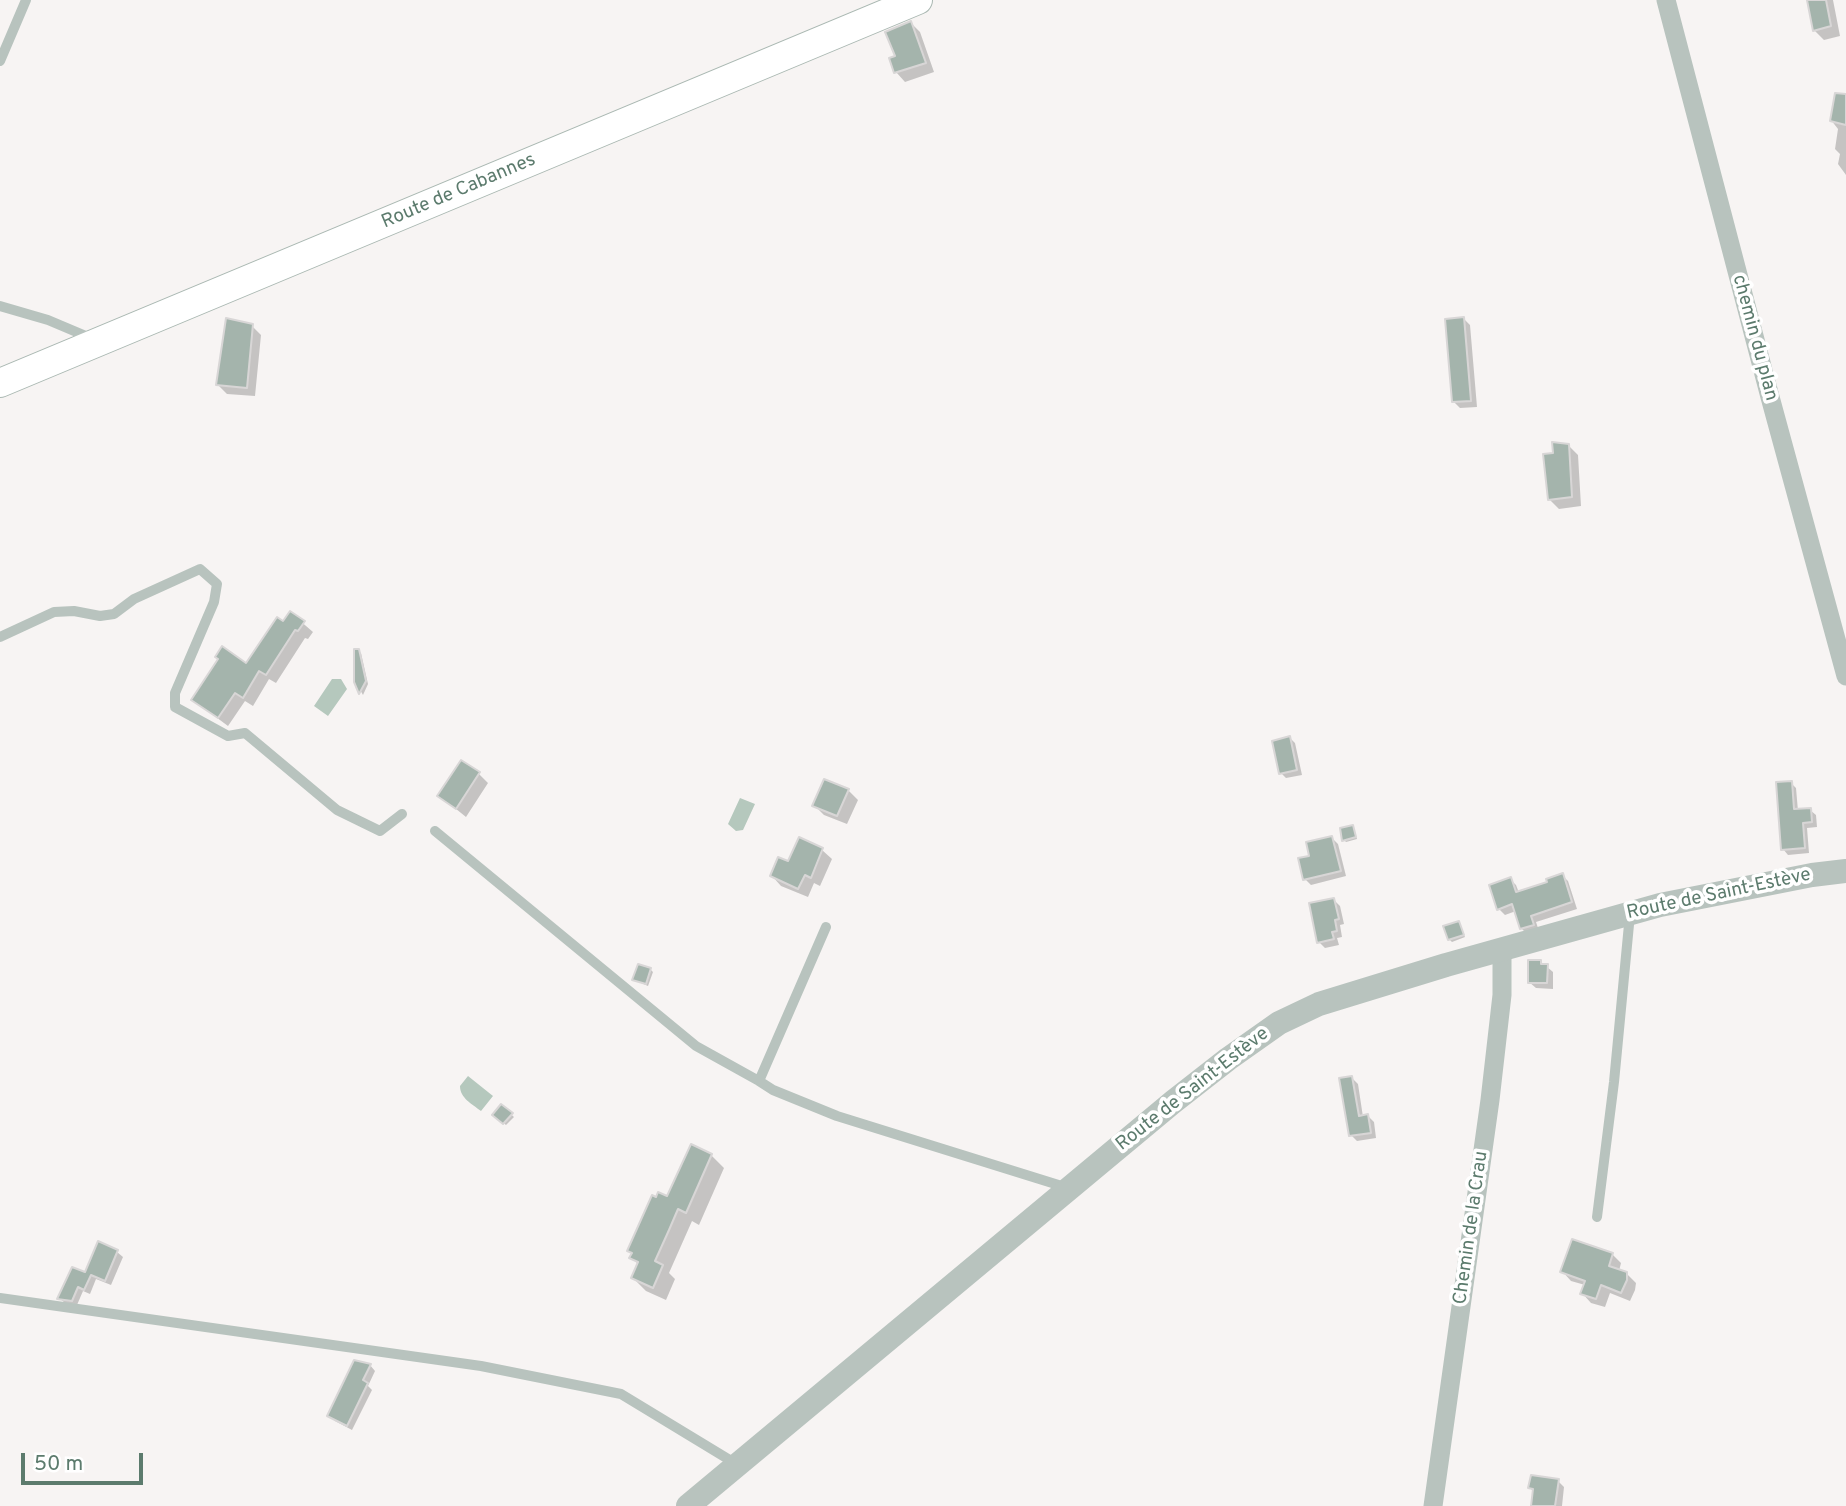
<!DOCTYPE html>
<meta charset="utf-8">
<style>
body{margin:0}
#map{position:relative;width:1846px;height:1506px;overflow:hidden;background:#f7f4f3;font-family:Overpass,sans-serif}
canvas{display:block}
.scale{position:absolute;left:21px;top:1453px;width:122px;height:32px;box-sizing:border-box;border:4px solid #5c7b6d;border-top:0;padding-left:9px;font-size:21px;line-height:24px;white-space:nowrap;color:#5c7b6d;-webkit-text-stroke:5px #fff;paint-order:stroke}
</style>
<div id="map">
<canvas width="1846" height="1506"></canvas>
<div class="scale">50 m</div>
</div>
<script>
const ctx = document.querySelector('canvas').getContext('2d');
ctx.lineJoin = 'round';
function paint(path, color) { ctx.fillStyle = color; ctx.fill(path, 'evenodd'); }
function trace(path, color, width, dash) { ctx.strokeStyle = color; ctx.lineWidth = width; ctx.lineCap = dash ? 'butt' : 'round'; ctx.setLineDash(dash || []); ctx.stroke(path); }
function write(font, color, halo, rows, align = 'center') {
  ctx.font = font + ' Overpass,sans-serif'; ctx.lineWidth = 7; ctx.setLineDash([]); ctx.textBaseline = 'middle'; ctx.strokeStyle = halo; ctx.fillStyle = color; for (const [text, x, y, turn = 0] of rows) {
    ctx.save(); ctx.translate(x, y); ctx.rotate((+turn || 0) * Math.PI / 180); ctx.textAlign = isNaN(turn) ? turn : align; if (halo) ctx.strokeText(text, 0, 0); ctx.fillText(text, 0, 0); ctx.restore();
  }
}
paint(new Path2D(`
 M332,679H341L347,689L328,716L314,706Z
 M740,798L755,804L743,830L736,831L728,824Z
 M468,1076L493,1096L481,1111C472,1104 460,1098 460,1086Z`), '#b5c8bd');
paint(new Path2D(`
 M1809,0H1833L1840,36L1824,40L1814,30Z
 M911,23L920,32L934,72L905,82L896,72L891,59L897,57Z
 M1846,96V175L1838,164L1840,154L1835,149L1838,129L1831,120Z
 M1464,319L1470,325L1477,407L1460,408L1453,401Z
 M252,326L261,335L255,396L227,394L218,385Z
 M1568,445L1578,455L1581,506L1559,509L1549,499L1555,455Z
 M291,613L313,632L308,639L305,638L276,683L269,679L253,706L245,701L228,726L193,700L220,659L247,665Z
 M358,651L361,653L368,684L363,695L355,681Z
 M1290,738L1295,743L1302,775L1286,778L1281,773Z
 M479,774L488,783L466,817L440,796Z
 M1791,783L1796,788L1798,811L1810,810L1816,815L1817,827L1807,828L1809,853L1788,855L1783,849Z
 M848,790L858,800L847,824L824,815L814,805Z
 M1353,827L1357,839L1346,842L1344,840Z
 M1332,838L1338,844L1346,876L1311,885L1305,879L1311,857Z
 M822,850L832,859L820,886L814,883L808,897L781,886L772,876L789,863Z
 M1562,875L1568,881L1577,909L1536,922L1539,931L1527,934L1521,928L1516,911L1505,915L1499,909L1510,879L1516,885L1519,893L1549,883Z
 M1334,900L1340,906L1344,924L1340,925L1342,937L1337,938L1339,945L1325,948L1319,942Z
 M1458,923L1465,937L1452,942L1449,939Z
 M1540,961L1553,972V989L1536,988L1529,982Z
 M650,969L653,972L648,986L634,980Z
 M1352,1078L1358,1084L1363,1117L1368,1116L1374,1122L1376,1138L1357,1141L1351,1135Z
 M502,1106L514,1117L506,1125L494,1115Z
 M711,1155L724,1168L699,1225L692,1221L669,1273L675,1279L666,1300L646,1291L633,1278L639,1265L632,1258L633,1254L630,1251L668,1198Z
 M99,1244L117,1252L123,1257L111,1285L96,1279L90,1294L83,1291L77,1305L65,1303L59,1298L86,1274Z
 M1612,1254L1621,1263L1619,1271L1626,1273L1636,1283L1635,1290L1630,1301L1610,1293L1605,1307L1591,1303L1582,1293L1585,1285L1571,1281L1562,1271Z
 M370,1365L375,1371L368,1386L372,1390L352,1430L335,1421L329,1416Z
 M1558,1481L1564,1487L1562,1506H1532L1534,1492L1530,1488Z`), '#0003');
const building = new Path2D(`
 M1807,0H1826L1831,26L1813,31Z
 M911,21L926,63L894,73L889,58L895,56L885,32Z
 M1835,93L1846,94V125L1830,121Z
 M1464,317L1471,401L1452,402L1445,319Z
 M226,318L253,324L247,388L216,385Z
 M1552,442L1569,444L1572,497L1548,500L1543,454L1553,453Z
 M290,611L305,621L298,631L295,630L266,675L259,671L243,698L235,693L218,718L191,700L218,659L215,657L222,646L246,663L277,617L283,621Z
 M354,649H359L366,681L359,694L354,682Z
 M1290,736L1297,770L1279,774L1272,741Z
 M461,760L480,772L456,809L437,796Z
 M824,779L849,789L837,816L812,806Z
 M1792,781L1794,809L1811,808L1812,822L1803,823L1805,848L1781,850L1776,782Z
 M1353,825L1356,837L1342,841L1340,828Z
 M1332,836L1341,871L1303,880L1298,858L1309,856L1306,842Z
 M799,837L823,848L811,878L805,875L798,889L770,876L778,857L788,861Z
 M1563,873L1572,902L1531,916L1534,925L1520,929L1512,904L1497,910L1489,885L1511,877L1516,892L1547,882L1546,879Z
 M1334,898L1339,919L1335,920L1337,931L1332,932L1334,939L1317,943L1309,903Z
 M1459,921L1464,935L1448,940L1443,926Z
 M1528,960H1541V964H1548L1547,983H1528Z
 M638,964L651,968L646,984L632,980Z
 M1352,1076L1359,1116L1368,1114L1371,1133L1349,1136L1339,1078Z
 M501,1104L513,1113L503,1124L492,1115Z
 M691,1144L712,1154L686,1213L678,1209L669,1230L655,1261L663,1265L653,1288L631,1278L638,1262L629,1258L632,1253L627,1251L652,1195L656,1197L658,1192L667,1196Z
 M1572,1239L1613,1253L1609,1266L1627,1272V1280L1621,1293L1601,1285L1596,1299L1580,1294L1585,1281L1560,1272Z
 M98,1241L118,1250L105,1281L91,1275L84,1290L78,1287L72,1301L57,1299L72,1267L85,1272Z
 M354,1360L371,1364L363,1380L368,1383L347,1426L327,1416Z
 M1531,1475L1559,1479L1555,1506H1531L1533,1489L1528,1488Z`);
paint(building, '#a4b4ac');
trace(building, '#d8d6d6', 2);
const secondary = new Path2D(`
 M0,383L918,0`);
trace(secondary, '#aab8b2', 30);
trace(new Path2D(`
 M0,61L26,0
 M0,306L48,320L93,339
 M0,637L54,612L74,611L100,616L114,614L134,599L200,569L217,584L214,602L175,693V707L228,736L245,733L337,810L380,831L402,814
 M435,831L696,1046L759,1081
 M826,927L759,1081L773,1090L837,1116L1065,1187
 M1597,1217L1614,1082L1630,914
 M0,1298L481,1366L621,1394L738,1465`), '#b8c3be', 10);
trace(new Path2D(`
 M1666,0L1770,397L1846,676
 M1433,1506L1490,1100L1502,995V949`), '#b8c3be', 19);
trace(new Path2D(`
 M688,1506L1173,1102L1228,1059L1279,1023L1319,1004L1446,965L1660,905L1812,875L1846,871`), '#b8c3be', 24);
trace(secondary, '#fff', 28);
write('19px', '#5c7b6d', '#fff', [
 ["Route de Cabannes",459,192,-23],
 ["chemin du plan",1754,338,75],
 ["Route de Saint-Estève",1719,895,-12],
 ["Route de Saint-Estève",1193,1090,-38],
 ["Chemin de la Crau",1472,1228,-82]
]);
</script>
